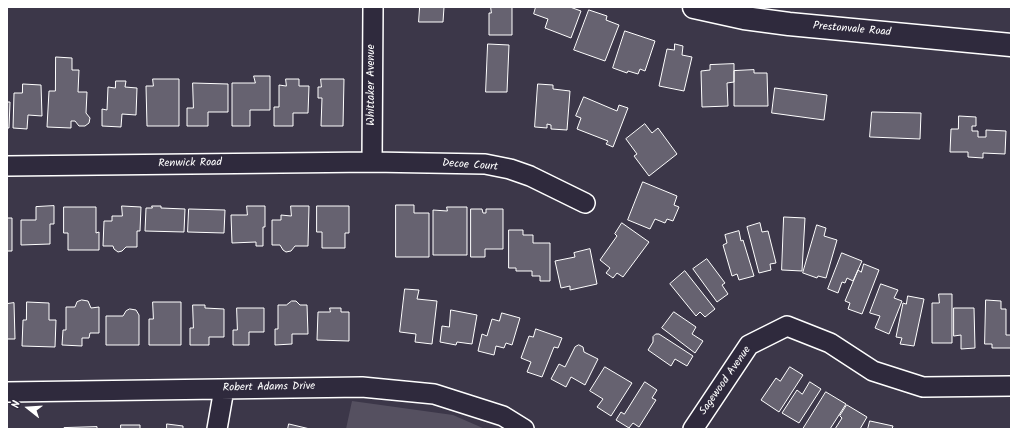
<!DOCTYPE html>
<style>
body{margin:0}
#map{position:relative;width:1018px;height:436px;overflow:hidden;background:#3c3749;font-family:Kalam,sans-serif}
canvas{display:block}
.frame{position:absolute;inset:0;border:8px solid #fff;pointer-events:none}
.north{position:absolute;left:8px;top:388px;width:40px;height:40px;-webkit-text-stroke:3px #2f2a3d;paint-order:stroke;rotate:287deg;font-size:11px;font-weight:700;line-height:16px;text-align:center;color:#fff}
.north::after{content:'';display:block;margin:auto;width:14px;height:18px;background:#fff;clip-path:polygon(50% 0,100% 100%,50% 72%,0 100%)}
</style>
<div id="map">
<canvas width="1018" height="436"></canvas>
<div class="frame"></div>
<div class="north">N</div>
</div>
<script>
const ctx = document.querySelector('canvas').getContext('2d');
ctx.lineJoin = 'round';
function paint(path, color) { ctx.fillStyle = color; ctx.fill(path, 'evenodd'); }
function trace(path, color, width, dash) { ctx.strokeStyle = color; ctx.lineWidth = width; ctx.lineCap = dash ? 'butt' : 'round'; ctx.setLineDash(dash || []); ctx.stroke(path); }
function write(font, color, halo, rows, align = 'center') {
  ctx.font = font + ' Kalam,sans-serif'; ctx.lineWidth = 4; ctx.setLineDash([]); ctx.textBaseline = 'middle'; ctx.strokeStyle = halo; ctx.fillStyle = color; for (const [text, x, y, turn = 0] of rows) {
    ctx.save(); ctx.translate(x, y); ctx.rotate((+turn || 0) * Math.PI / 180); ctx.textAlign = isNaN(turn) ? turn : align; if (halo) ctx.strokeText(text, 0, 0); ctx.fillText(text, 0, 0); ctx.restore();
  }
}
paint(new Path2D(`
 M352,401L453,415L485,429H346Z`), '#555060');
const building = new Path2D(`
 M420,7H444L443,22H419Z
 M491,7H512V35H489V13H491Z
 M536,7H570L581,11L571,38L545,28L548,19L534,14Z
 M589,10L607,16L606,20L619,25L605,61L574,50Z
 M625,31L655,41L645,71L640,69L638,74L628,71L627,73L613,68Z
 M488,44L509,45L507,92H486Z
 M675,44L683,46L682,55L692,57L684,91L659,86L667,49L674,50Z
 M56,57L72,58V70H79L78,92H87L86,113L90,118L89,123L85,126H79L75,121H71V128L47,127L49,91H55Z
 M734,64V82L727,83L728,106L702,107L701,71L710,70V65Z
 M754,70V73H767L768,106H734V71Z
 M254,76H270V110H250V126H232V83H255Z
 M153,79H179V126H147L146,86H153Z
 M286,79H299V86H309L308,113H293V126H274V107H279V85L286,86Z
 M321,79H344L343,126H321L322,98H318V87H321Z
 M116,81H126L125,87L137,88L136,115L122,114L121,127L102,126V109L107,110L108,87L115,88Z
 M193,83L228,84V112H208V126H187V108H193Z
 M23,84L41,85L42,116L28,115L27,129L13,128L14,93H22Z
 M538,84L553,85V89L570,91L567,130L551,129V125L547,124V128L535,127Z
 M775,88L827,95L824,120L772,113Z
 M584,97L617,111L619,105L628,108L613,147L606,144L608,141L577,129L581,118L576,116Z
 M7,102H10L9,128H7Z
 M872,112L921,113L920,139L870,137Z
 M959,116L976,117V126H972V131H978V137H986V130L1006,131L1005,154L983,153V158L968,157V152H950L951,129H958Z
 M645,124L652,133L658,128L677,154L649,176L634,156L637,154L626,139Z
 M643,182L677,196L674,205L679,207L673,221L667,219L665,223L655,219L650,229L628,220Z
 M396,205H414V213H429V257H396Z
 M54,206V224H50V244L21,245V220H36V207Z
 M122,206L141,207L140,231H137V247H126L122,251L118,252L114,249L113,246H103L104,221H112V216H122Z
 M152,206H161V208L185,209L184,232L145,231L146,208H152Z
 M247,206H265V227H263V246H256V242L232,243L231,215H247Z
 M291,206H309L308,246H295L291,251L286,252L283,250L280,245H272V220H281V215L291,216Z
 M317,206H349V233H345V248H322V232H317Z
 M64,207H96V233L99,232V250H68V233H64Z
 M447,207H467V255H433V210L447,211Z
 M189,209L225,210L224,233L188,232Z
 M471,209H482L483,213H486V209H503V249H485V257H471Z
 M784,217L805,218L802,271L782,270Z
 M7,218H12V251H7Z
 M622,223L649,242L623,277L617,273L613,278L606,273L610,268L600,260L617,236L615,234Z
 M760,223L762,232L768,231L776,263L770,264L771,270L759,273L747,227Z
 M817,225L826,228L824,236L837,240L826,278L818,276L817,278L803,273Z
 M509,230H523V235H533V243H550V281H540V276H532V271H516V268H509Z
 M739,231L741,241L743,240L754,276L739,280L737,274L732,276L723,245L727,243L725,235Z
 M590,249L597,284L570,290V286L561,288L555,261L575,257L574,253Z
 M842,253L862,261L853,281L847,278L845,283L842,282L838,293L828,289Z
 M707,259L725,283L722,285L728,294L717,302L693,269Z
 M864,264L879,270L862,314L848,309L850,303L845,301L858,270L861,272Z
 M685,271L715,309L705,317L700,312L696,316L670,284Z
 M881,284L898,290L894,298L902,301L889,334L875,328L880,316L870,313Z
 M405,289L419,290L417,299L437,301L432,344L415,342L416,334L400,332Z
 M939,294H952V343H932V303H939Z
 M908,296L924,299L914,346L900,344L902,338L896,337L903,303L906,304Z
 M82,300L88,301L91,308L99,307V333H90L89,338H82V346L62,345L63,330H66V307H75L77,302Z
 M986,300L1001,301V309H1006V335H1011V348H992V344H985Z
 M292,301H296L300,305H307L308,334H292V344L275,345V329H278V305H286Z
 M27,302L49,303V320H56L55,347L22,346L23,320H26Z
 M153,302H181V345H149V319H153Z
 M14,303L15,339H7V304Z
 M193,305H205V308L224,309V337H209V345H190V328H193Z
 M237,308H264V332H249V345H233V330H237Z
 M330,308H341V312H349V341L317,340L318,312H330Z
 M954,308H974L975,348L961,349V335L954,336Z
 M130,309L136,310L139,315V345H106V316H123L126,311Z
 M451,310L477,315L472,344L457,342L456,345L440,342L442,326L449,327Z
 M674,312L696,327L692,334L703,341L695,353L662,328Z
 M502,313L520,318L512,345L506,343L504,348L496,346L494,355L478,351L482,334L487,336L492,319L499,321Z
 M536,329L562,338L558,348L554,347L542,377L527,372L531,362L521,358L529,336L533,337Z
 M656,334H659L693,356L687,366L675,359L671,366L648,350L653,342V337Z
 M579,345L583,347L584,352L598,359L585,385L571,377L566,387L551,379L559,364L565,367L575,347Z
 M605,367L632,383L611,416L597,407L603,399L590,391Z
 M790,367L803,375L779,412L761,400L776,378L780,381Z
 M645,382L657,390L652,398L656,400L639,427L633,423L629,428L616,420L621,412L624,414Z
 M810,382L821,389L799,423L782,413L797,390L802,394Z
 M826,392L846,404L830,429H803Z
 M847,405L867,417L860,429H835L842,418L840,416Z
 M870,421L893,426L892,429H868Z
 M167,424L183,426V429H167Z
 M289,424L310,429H288Z
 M121,425H140V429H121Z
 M97,427V429H64V428Z`);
paint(building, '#666270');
trace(building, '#fff', 1);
const minor = new Path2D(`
 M372,162L373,7
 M7,166L372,162L485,164L510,169L530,176L585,203
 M7,392L362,387L434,394L503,416L524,429
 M217,429L224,389
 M693,429L749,345L787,326L830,343L873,371L923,387L1011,386`);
const tertiary = new Path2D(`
 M694,7L744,18L789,24L1011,45`);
trace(minor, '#fff', 22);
trace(tertiary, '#fff', 25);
trace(minor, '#2f2a3d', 19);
trace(tertiary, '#2f2a3d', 22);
write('11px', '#fff', '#2f2a3d', [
 ["Prestonvale Road",852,30,5],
 ["Whittaker Avenue",372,85,-90],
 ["Renwick Road",190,164,-1],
 ["Decoe Court",470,166,4],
 ["Sagewood Avenue",726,381,-55],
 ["Robert Adams Drive",269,388,-1]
]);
</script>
